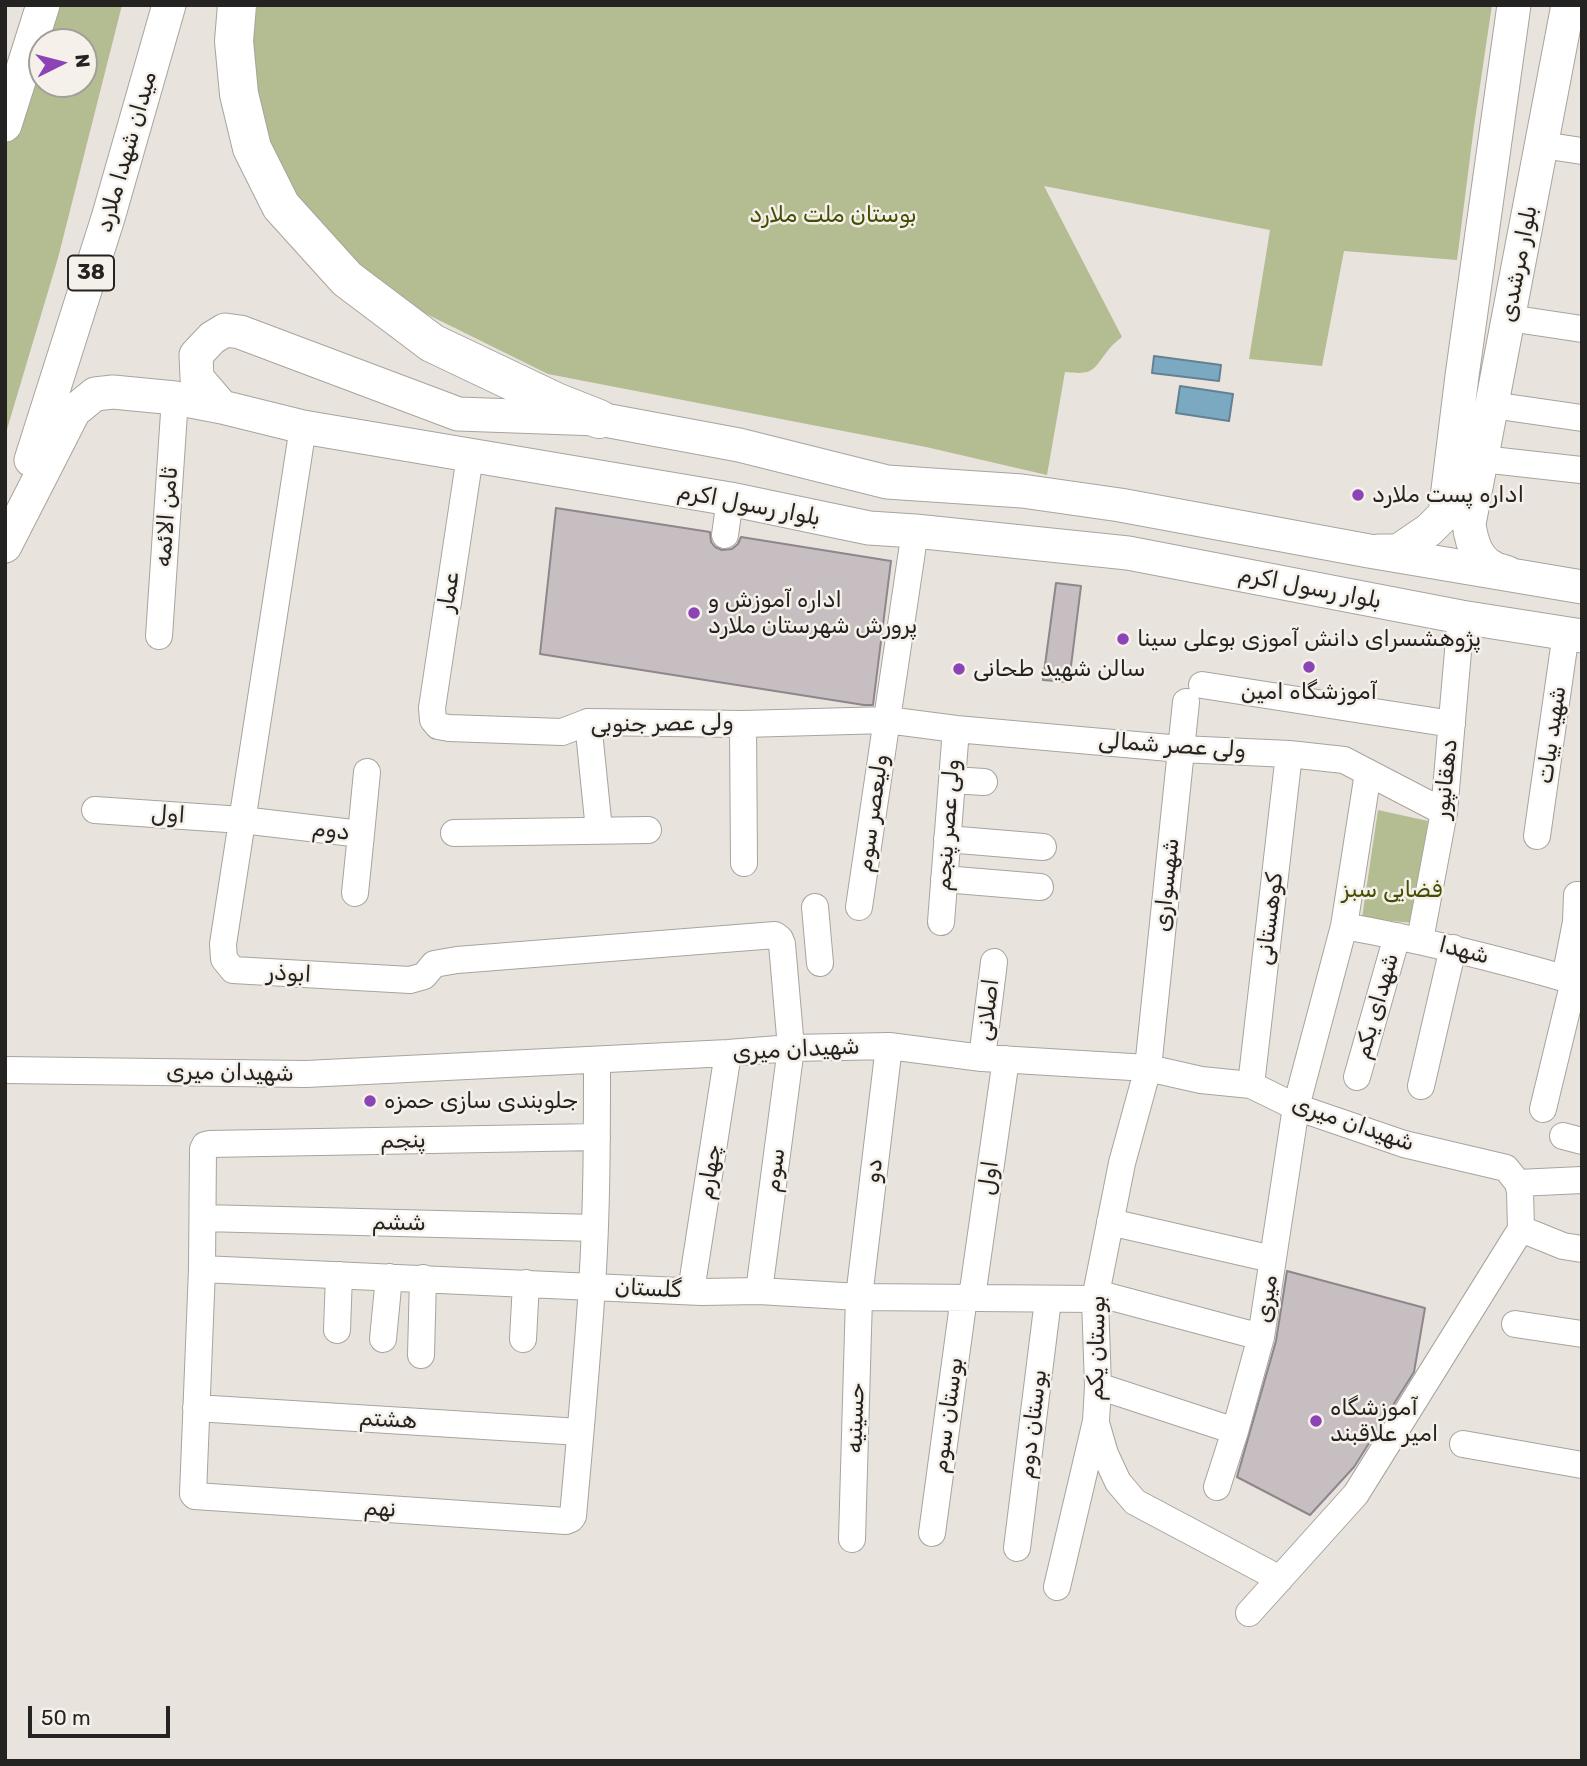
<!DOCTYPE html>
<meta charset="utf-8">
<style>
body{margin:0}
#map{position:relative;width:1587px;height:1766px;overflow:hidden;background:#e8e3dd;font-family:Rubik,sans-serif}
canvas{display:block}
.frame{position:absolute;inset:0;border:7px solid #252321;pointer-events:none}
.north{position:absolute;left:28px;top:28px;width:70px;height:70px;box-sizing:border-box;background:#f5f1ea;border:2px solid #a29f9a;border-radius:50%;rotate:84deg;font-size:19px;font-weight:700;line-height:28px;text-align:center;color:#252321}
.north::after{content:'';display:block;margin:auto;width:24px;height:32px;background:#8c43b6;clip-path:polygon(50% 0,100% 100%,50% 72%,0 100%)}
.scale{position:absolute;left:28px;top:1706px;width:142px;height:32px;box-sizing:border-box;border:4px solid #252321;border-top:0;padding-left:9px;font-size:21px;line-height:24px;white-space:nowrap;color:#252321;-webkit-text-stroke:5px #f5f1ea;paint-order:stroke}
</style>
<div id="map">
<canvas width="1587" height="1766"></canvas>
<div class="frame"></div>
<div class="north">N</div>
<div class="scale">50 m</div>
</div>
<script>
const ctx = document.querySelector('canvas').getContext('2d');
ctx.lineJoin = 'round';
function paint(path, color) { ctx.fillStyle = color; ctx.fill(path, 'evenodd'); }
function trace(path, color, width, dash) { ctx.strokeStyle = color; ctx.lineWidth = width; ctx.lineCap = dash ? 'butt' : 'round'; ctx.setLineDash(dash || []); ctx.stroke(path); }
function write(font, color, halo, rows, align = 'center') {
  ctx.font = font + ' Rubik,"Noto Sans Arabic",sans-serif'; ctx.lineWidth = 5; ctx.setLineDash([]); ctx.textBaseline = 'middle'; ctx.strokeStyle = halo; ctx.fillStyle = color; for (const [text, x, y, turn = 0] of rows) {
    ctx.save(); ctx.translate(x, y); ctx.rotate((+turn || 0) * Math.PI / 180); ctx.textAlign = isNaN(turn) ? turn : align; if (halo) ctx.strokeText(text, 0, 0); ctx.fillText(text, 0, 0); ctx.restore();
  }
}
paint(new Path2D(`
 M50,5H122L58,258L5,436V142ZM42,42H84V84H42Z
 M257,5H1492L1474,126L1457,260L1344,251L1322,366L1249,359L1270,230L1044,186L1122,337C1117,341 1112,345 1109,349C1092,371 1094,375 1065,372L1047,475L926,447L548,374L394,298L311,228L276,175L249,74Z
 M1378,810L1428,821L1413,923L1362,918Z`), '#b4bc92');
const water = new Path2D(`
 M1154,356L1221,365L1219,381L1152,373Z
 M1180,386L1233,394L1229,421L1176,413Z`);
paint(water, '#7ca9c2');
trace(water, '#628192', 2);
const building = new Path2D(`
 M556,508L710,532L711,542L715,547L722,550L732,549L738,544L741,537L891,561L873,705H864L540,654Z
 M1056,583L1081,586L1069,682L1043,680Z
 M1287,1271L1425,1308L1414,1372L1354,1467L1310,1515L1237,1477L1276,1341Z`);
paint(building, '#c7bec2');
trace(building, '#8e868a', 2);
const minor = new Path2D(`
 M1542,145L1582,151
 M1509,318L1582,329
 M1492,405L1582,418
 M303,427L223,944L224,959L233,970L410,980L424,976L434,964L457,960L775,935L780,939L782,944L791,1048L759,1291
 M470,456L432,708L433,720L438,726L449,728L562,732L588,722L743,724L887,720L956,729L1181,749L1289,754L1344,760L1444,812
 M1482,459L1581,470
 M725,535L730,499
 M159,636L175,398
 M1202,685L1452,724
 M588,722L599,830
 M743,724L744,863
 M952,780L984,782
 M95,810L242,820L361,834L355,893
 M454,833L648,830
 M361,834L367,772
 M1537,836L1566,633
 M947,839L1043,847
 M944,879L1040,887
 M815,907L820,963
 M859,907L915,531
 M941,922L956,729
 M1344,926C1422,940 1498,959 1574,981L1582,986
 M1420,940L1444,812L1461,617
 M1565,978L1576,922L1577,895
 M982,1058L994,962
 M5,1070L306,1074L728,1053L791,1048L889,1046L982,1058L1148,1068L1201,1080L1251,1085L1296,1107L1404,1144L1506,1168L1518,1183L1520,1192L1521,1229
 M1357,1077L1397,936
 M1251,1085L1289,754
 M1421,1086L1453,948
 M1543,1109L1574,981
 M1563,1136L1582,1141
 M597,1137L209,1144L205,1145L203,1149L202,1269L193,1494L195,1496L566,1521L571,1519L573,1516C580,1439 587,1362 592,1286C597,1211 597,1135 597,1060
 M1518,1183L1582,1180
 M203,1218L595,1228
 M1110,1222L1272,1259
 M1521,1229L1563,1246L1582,1249
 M202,1269L701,1292L759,1291L859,1297L1095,1299
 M691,1291L728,1053
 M1096,1293L1261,1337
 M972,1297L1006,1059
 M1515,1324L1582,1334
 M337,1330L339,1275
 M383,1339L389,1277
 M523,1339L526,1283
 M421,1355L423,1278
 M1098,1386L1235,1431
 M196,1408L580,1432
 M1096,1423L1105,1454L1118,1482L1135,1502L1280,1579
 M1463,1444L1582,1465
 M1217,1487L1235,1431L1261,1337L1296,1107L1344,926L1368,773
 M932,1533L964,1297
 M852,1539L859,1297L889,1046
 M1017,1548L1048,1300
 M1057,1587L1096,1421L1098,1386L1095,1299L1122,1163L1148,1068L1186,702
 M1249,1613L1356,1494L1521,1229`);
const major = new Path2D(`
 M5,125L43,5
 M222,407L197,378L196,355L212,338L225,330L240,332L458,414L599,419L739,445L887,482L1022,491L1120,505L1369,551L1582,587
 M31,460L108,218L169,5
 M5,546L74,411L95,394L113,392L175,398L222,407L303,427L730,499L869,528L915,531L1128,553L1461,617L1582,636
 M1379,551H1398L1429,530L1445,514L1462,376L1514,5
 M1508,573C1503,571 1496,570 1492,567C1476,559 1471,539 1469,524L1568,5`);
const highway = new Path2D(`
 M237,5L234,41L239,94L252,148L281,206L347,279L432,343L556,402L599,419`);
trace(minor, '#a8a49d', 28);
trace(major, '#a8a49d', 35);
trace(highway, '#a8a49d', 40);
trace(minor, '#fff', 26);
trace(major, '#fff', 33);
trace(highway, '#fff', 38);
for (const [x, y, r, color] of [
 [1358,495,7,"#8c43b6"],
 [694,613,7,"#8c43b6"],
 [1123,639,7,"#8c43b6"],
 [1309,667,7,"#8c43b6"],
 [959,669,7,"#8c43b6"],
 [370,1101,7,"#8c43b6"],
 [1316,1421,7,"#8c43b6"]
]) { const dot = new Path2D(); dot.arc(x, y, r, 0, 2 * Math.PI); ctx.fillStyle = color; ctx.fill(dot); trace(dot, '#f5f1ea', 2.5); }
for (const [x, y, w] of [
 [91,273,46]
]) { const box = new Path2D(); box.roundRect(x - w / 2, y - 17.5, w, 35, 5); ctx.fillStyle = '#f5f1ea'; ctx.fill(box); trace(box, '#252321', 2); }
write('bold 21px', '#252321', null, [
 ["38",91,273]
]);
write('23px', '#252321', '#f5f1ea', [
 ["میدان شهدا ملارد",127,152,-74],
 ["بلوار مرشدی",1519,264,-79],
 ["بلوار رسول اکرم",749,505,11],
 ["ثامن الائمه",167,517,-86],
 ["بلوار رسول اکرم",1310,588,11],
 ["عمار",449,592,-81],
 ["ولی عصر جنوبی",662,724,-1],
 ["شهید بیات",1552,735,-82],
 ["ولی عصر شمالی",1172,746,4],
 ["دهقانپور",1446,779,-84],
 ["ولیعصر سوم",873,813,-82],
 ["اول",168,815,4],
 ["ولی عصر پنجم",948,825,-86],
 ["دوم",331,831,7],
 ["شهسواری",1167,885,-84],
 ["کوهستانی",1270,919,-83],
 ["شهدا",1464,951,14],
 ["ابوذر",289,974,3],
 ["شهدای یکم",1377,1006,-74],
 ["اصلانی",988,1010,-83],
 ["شهیدان میری",796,1050,-3],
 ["شهیدان میری",230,1073,1],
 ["شهیدان میری",1353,1124,19],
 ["پنجم",403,1141,-1],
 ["سوم",775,1170,-83],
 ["دو",874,1171,-83],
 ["چهارم",710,1172,-81],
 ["اول",989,1178,-82],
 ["ششم",399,1223,1],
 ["گلستان",648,1289,3],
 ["میری",1267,1299,-82],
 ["بوستان یکم",1097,1348,-89],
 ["بوستان سوم",948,1415,-82],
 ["حسینیه",856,1418,-88],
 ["هشتم",388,1420,3],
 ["بوستان دوم",1033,1424,-83],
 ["نهم",380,1509,4]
]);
write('23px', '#454d03', '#f5f1ea', [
 ["بوستان ملت ملارد",833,215],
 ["فضایی سبز",1392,890]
]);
write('23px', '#252321', '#f5f1ea', [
 ["اداره پست ملارد",1372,495],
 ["اداره آموزش و",708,600],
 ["پرورش شهرستان ملارد",708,626],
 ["پژوهشسرای دانش آموزی بوعلی سینا",1137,639],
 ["سالن شهید طحانی",973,669],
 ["آموزشگاه امین",1309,692,"center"],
 ["جلوبندی سازی حمزه",384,1101],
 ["آموزشگاه",1330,1408],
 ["امیر علاقبند",1330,1434]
], 'left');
</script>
